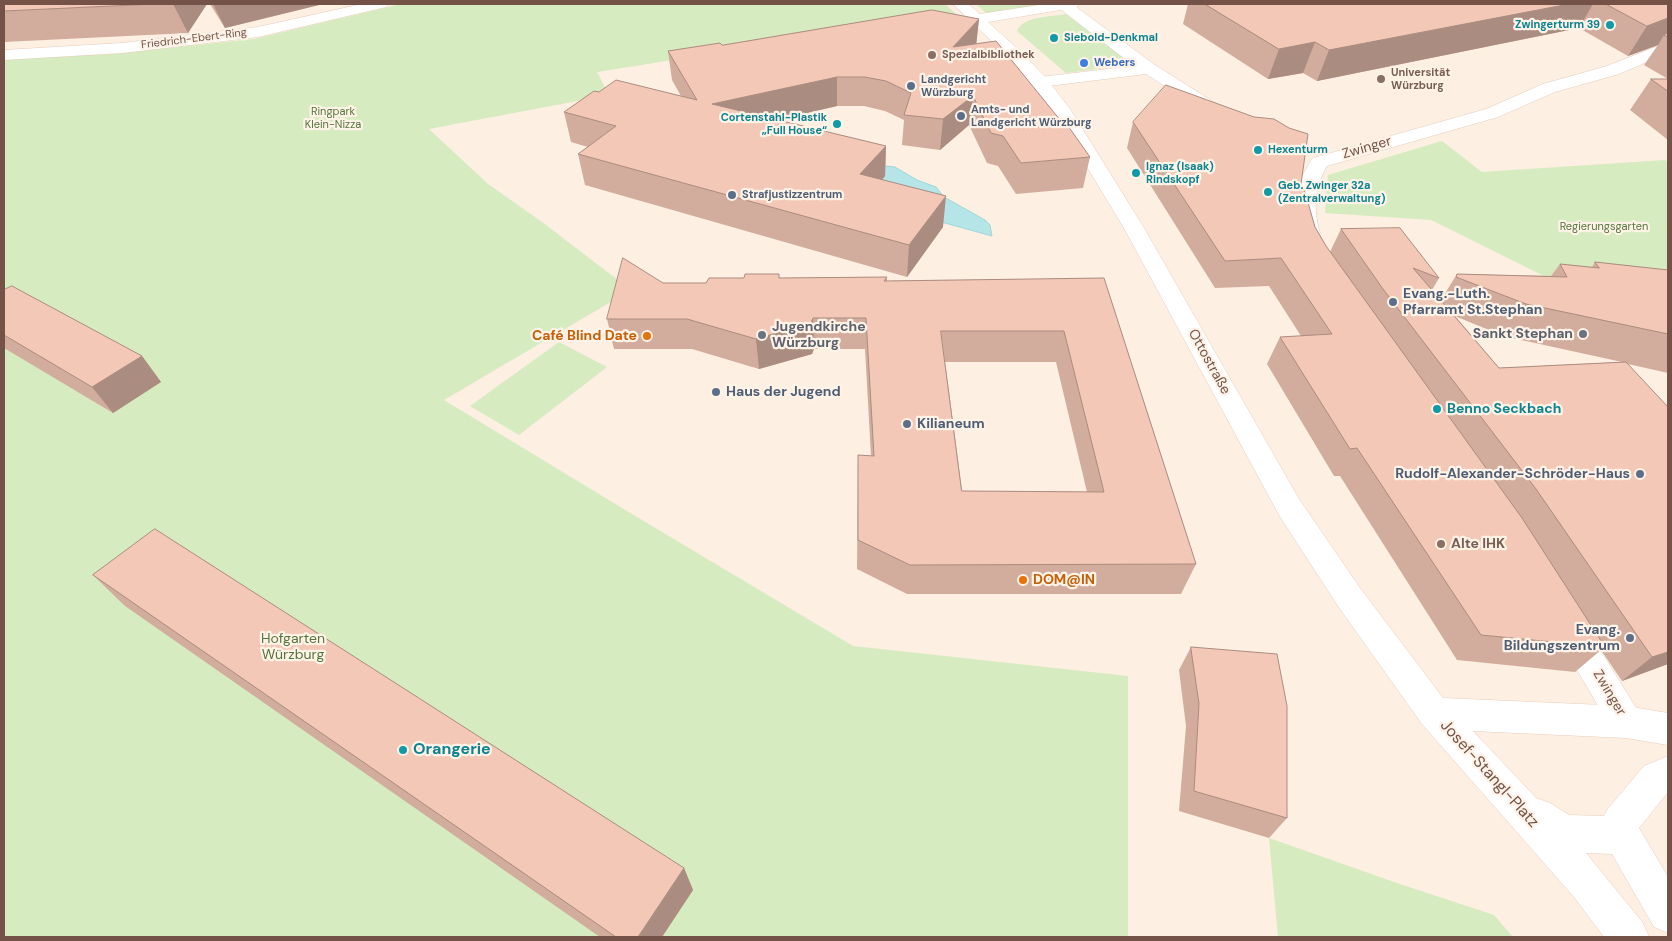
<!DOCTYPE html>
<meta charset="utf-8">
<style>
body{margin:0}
#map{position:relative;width:1672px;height:941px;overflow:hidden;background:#fdefe1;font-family:"DM Sans",sans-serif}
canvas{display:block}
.frame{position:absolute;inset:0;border:5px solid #755247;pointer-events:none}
</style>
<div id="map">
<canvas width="1672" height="941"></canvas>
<div class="frame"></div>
</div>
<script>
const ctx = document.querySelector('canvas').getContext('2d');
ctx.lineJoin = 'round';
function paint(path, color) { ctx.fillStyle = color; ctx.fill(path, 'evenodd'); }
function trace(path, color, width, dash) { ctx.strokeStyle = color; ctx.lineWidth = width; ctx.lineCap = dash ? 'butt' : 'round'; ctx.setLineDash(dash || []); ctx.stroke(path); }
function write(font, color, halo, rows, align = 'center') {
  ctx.font = font + ' "DM Sans",sans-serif'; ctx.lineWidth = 4.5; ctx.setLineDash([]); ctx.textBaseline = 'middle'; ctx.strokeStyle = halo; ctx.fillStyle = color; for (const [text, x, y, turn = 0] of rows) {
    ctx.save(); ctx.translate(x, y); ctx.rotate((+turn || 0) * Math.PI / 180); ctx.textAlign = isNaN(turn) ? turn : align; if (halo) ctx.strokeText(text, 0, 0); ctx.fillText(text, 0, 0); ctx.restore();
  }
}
paint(new Path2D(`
 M401,4H945L957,15L597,72L609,95L429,129L488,184L542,222L631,290L444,400L627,511L853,646L1128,676V937H4V57L112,54L254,39Z
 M976,4H1078L993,19Z
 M1066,14L1133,64L1066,73L1017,31C1023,16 1051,17 1066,14Z
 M1442,141L1482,172L1665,160L1668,162V299L1568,288L1431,220L1325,213L1328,175Z
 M559,342L607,367L519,435L470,406Z
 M1269,838L1397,883L1494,915L1513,937H1278Z`), '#d6ebbf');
const water = new Path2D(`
 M860,163L895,167L917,180L936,187L944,197L985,220L990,225L992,236L905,212L872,192L884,176Z`);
paint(water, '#b5e5e7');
trace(water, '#9bd7d9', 1);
const street = new Path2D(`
 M1057,4H1072L1155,65L1223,108L1226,112L1223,116L1217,117L1211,116L1146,74L1040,87L1034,86L1032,82L1034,78L1040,77L1134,66L1059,8Z
 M1668,42V53L1619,74L1555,92L1498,117L1327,166C1314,188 1313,209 1320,233L1316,237L1309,239L1302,237C1285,213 1298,179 1313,158L1486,109L1543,84L1607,66Z
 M1570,615L1581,619L1638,711L1643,722L1638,733L1626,738L1614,733L1559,639L1554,629L1559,619Z`);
const secondary = new Path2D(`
 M362,4H388L386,7L258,37L122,53L4,60V50L122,43L258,27Z
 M953,4H968L980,14L1045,4H1079L1077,7L1072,8L988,22L1022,53L1046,78L1070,109L1144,228L1299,499L1360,588L1443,698L1626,706L1668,713V745L1626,738L1473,731L1536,798L1550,803L1569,815L1604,816L1607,810L1644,766L1668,756V792L1639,828L1668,877V933L1654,927L1612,854L1586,853L1643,923L1649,937H1604L1574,897L1422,724L1338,606L1279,515L1124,228L1053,111L1010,59Z`);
trace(street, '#e3ccbf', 1);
trace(secondary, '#e9ccbc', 1);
paint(street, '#fff');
paint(secondary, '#fff');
paint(new Path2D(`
 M4,4H207L188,33L4,42Z
 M210,4H323L225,28Z
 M1188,4H1668V79L1644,65L1658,45L1628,56L1579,28L1317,81L1303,73L1268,79L1183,24Z
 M979,19L976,44L1090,157L1083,188L1016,194L998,166L987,163L969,125L940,150L902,145L904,120L885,111L864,106H837L778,120L886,146L885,176L882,180L943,227L907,277L585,185L578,154L588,147L571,142L564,112L599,92L681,96L672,80L668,51L722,45Z
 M1651,79H1668V140L1630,110Z
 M1133,122L1301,184L1315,227L1330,252L1341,229L1439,278L1432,290L1441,300L1457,274L1551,276L1560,264L1592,267L1595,262L1668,270V373L1628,364L1668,664L1622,681L1601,650L1575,672L1457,660L1340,476H1334L1267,364L1280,337L1301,336L1269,286L1215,288L1127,148ZM1455,316L1503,336L1622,362L1499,368Z
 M779,274V278L887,277V281L1104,278L1196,564L1181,594H907L857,569L858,455L871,456L865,349H814L812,354L759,369L692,349H614L607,319L663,283H706ZM945,362H1056L1087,492L962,491Z
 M4,290L142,356L161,382L113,413L4,348Z
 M93,575L684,868L693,890L662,937H600L125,606Z
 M1191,647L1287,818L1269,838L1179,811L1186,726L1179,670Z`), '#d2ac9d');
paint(new Path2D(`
 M173,4H207L188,33Z
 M213,4H323L225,28Z
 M1569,4H1593L1579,28L1317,81L1329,50Z
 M1668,18V37L1664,35L1658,45L1628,56L1647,26Z
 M979,19L976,47H953Z
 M1315,42L1303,73L1268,79L1279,49Z
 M837,77V106L715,134L712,104Z
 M973,96L969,125L940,150L943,119Z
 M886,146L885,176L860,206V174Z
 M946,196L943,227L907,277L909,245Z
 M813,318L814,349L812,354L759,369L756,339Z
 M142,356L161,382L113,413L92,387Z
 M1668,652V664L1622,681L1652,657Z
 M684,868L693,890L662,937H638Z`), '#ab8c80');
const building = new Path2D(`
 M4,4H155L4,11Z
 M1205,4H1569L1329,50L1315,42L1279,49Z
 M1606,4H1668V18L1647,26Z
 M932,10L979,19L953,47L996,41L1065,126H1068L1090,157L1021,163L1003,136L991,133L973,96L943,119L904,115L911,93L886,81L865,77H837L712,104L886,146L860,174L946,196L909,245L578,154L616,126L564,112L594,91L599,92L616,80L697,100L668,51L720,43L722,45Z
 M1668,33V37L1664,35Z
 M1651,79H1668V91Z
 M1166,85L1254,117L1274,119L1289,128L1308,134L1301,184L1305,192L1315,227L1326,246L1522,518L1605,647L1481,635L1357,448L1350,449L1280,337L1332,334L1281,258L1225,261L1133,122Z
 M1400,228L1439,278L1413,268L1499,368L1626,362L1668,407V652L1652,657L1536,489L1383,289L1341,229Z
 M623,258L663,283H706L709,278H744L745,274H779V278L887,277L884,281L1104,278L1196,564L910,565L858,540V455L874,456L866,318H813L811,323L756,339L687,319H607ZM941,331H1064L1104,492L962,491Z
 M1595,262L1668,270V334L1526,304L1456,277L1457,274L1567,277L1560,264L1599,268Z
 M12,286L142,356L92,387L4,335V290Z
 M155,529L684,868L638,937H616L93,575Z
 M1191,647L1277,654L1287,706V818L1194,791L1199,704Z`);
paint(building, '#f4c8b7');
trace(building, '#ab8c80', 1);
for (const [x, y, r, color] of [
 [1610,25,5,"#0f9aa8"],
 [1054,38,5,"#0f9aa8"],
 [932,55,5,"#8d6e63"],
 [1084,63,5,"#3f7fe0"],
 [1381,79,5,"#8d6e63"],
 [911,86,5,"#5c6f8a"],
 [961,116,5,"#5c6f8a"],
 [837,124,5,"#0f9aa8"],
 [1258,150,5,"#0f9aa8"],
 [1136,173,5,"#0f9aa8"],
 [1268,192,5,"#0f9aa8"],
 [732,195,5,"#5c6f8a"],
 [1393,302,5,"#5c6f8a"],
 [1583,334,5,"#6b7280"],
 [762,335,5,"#6b7280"],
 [647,336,5,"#e8710a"],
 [716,392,5,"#5c6f8a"],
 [1437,409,5,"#0f9aa8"],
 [907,424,5,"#5c6f8a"],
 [1640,474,5,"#5c6f8a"],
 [1441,544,5,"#8d6e63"],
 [1023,580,5,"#e8710a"],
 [1630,638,5,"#5c6f8a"],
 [403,750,5,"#0f9aa8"]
]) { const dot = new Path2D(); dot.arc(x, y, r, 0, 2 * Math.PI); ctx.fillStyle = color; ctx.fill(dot); trace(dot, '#fff3e8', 2); }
write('bold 11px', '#0d838f', '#fff3e8', [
 ["Zwingerturm 39",1600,25,"right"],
 ["Siebold-Denkmal",1064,38],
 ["Cortenstahl-Plastik",827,118,"right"],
 ["„Full House“",827,131,"right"],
 ["Hexenturm",1268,150],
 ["Ignaz (Isaak)",1146,167],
 ["Rindskopf",1146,180],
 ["Geb. Zwinger 32a",1278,186],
 ["(Zentralverwaltung)",1278,199]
], 'left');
write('11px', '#755247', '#fff3e8', [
 ["Friedrich-Ebert-Ring",194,39,-7]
]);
write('bold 11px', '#785e54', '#fff3e8', [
 ["Spezialbibliothek",942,55],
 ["Universität",1391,73],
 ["Würzburg",1391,86]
], 'left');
write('bold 11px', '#366cbe', '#fff3e8', [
 ["Webers",1094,63]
], 'left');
write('bold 11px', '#4e5e75', '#fff3e8', [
 ["Landgericht",921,80],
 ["Würzburg",921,93],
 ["Amts- und",971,110],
 ["Landgericht Würzburg",971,123],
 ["Strafjustizzentrum",742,195]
], 'left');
write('11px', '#53753c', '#fff3e8', [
 ["Ringpark",333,112],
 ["Klein-Nizza",333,125],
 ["Regierungsgarten",1604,227]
]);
write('14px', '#755247', '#fff3e8', [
 ["Zwinger",1367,148,-16],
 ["Ottostraße",1209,362,61],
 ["Zwinger",1609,693,59]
]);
write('bold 14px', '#4e5e75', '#fff3e8', [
 ["Evang.-Luth.",1403,294],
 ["Pfarramt St.Stephan",1403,310],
 ["Haus der Jugend",726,392],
 ["Kilianeum",917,424],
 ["Rudolf-Alexander-Schröder-Haus",1630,474,"right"],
 ["Evang.",1620,630,"right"],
 ["Bildungszentrum",1620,646,"right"]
], 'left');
write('bold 14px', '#5b616d', '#fff3e8', [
 ["Jugendkirche",772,327],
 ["Würzburg",772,343],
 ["Sankt Stephan",1573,334,"right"]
], 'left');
write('bold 14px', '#c56008', '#fff3e8', [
 ["Café Blind Date",637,336],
 ["DOM@IN",1033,580,"left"]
], 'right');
write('bold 14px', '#0d838f', '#fff3e8', [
 ["Benno Seckbach",1447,409]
], 'left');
write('bold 14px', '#785e54', '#fff3e8', [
 ["Alte IHK",1451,544]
], 'left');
write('14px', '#53753c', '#fff3e8', [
 ["Hofgarten",293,639],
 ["Würzburg",293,655]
]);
write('bold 16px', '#0d838f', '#fff3e8', [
 ["Orangerie",413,750]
], 'left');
write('16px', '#755247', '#fff3e8', [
 ["Josef-Stangl-Platz",1489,774,48]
]);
</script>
